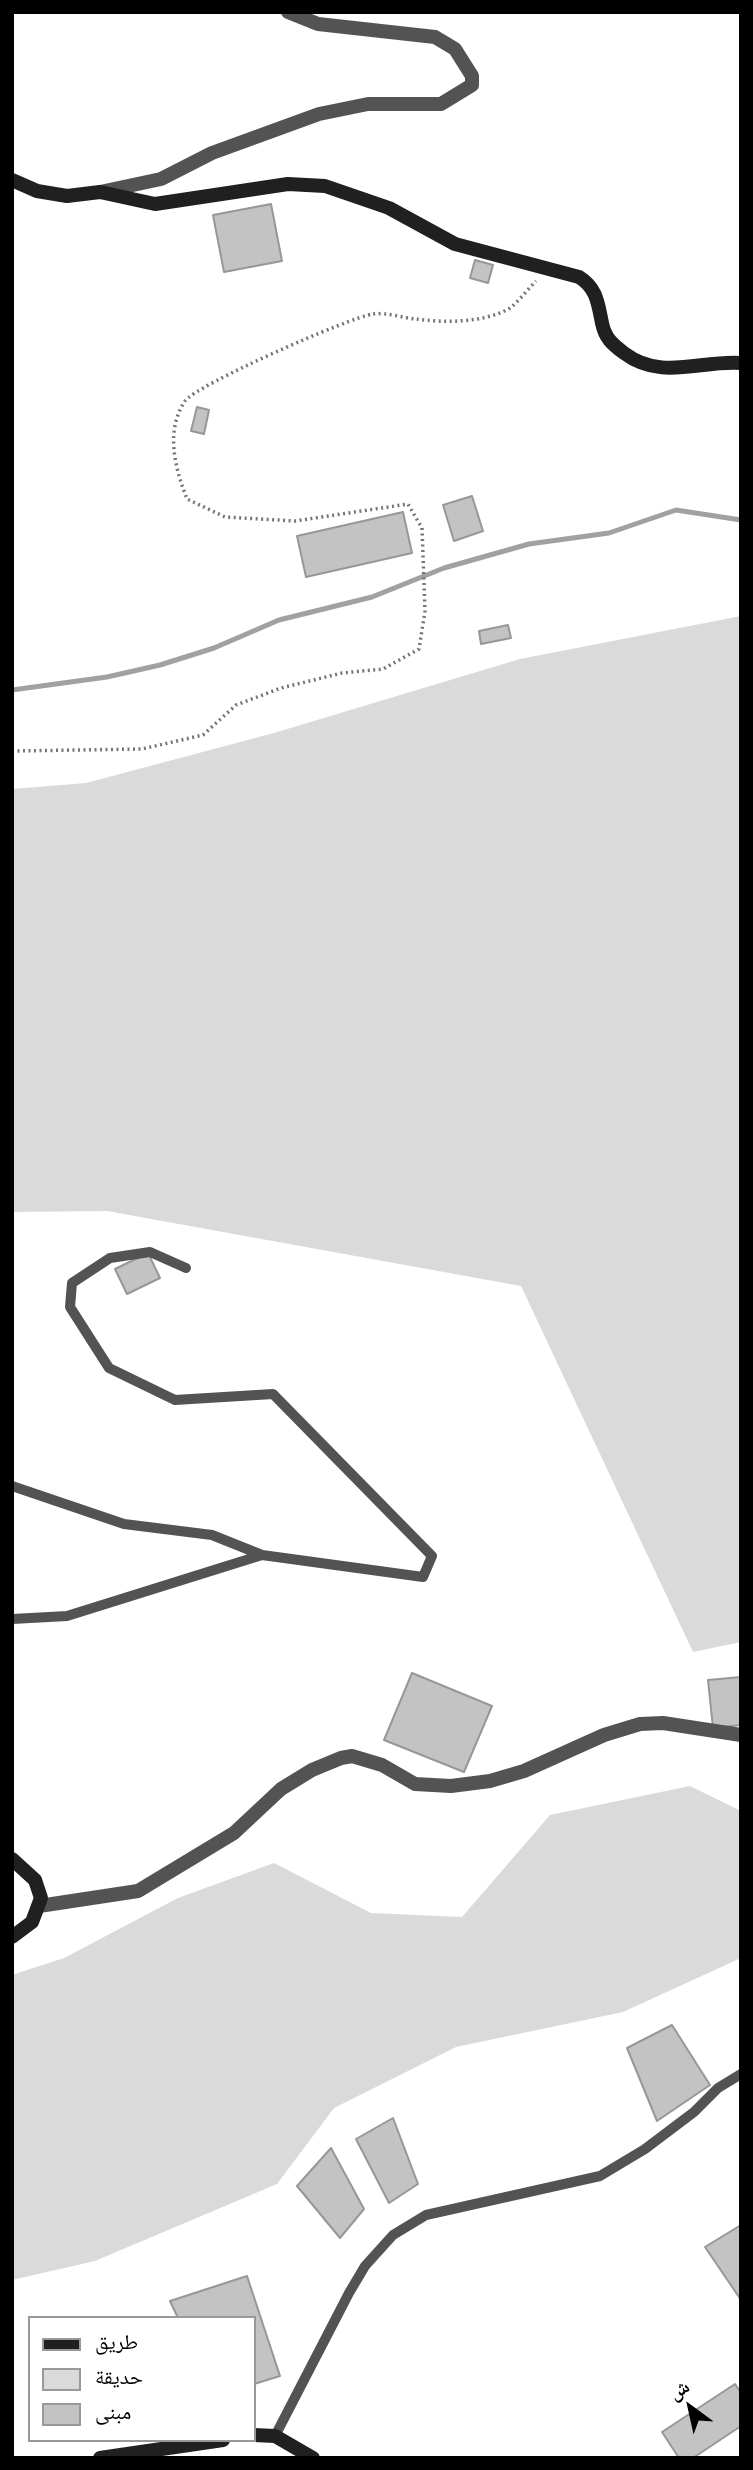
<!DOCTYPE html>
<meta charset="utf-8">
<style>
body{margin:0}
#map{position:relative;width:753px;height:2470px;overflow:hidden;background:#fff;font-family:"PT Sans","Noto Naskh Arabic",sans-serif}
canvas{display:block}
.frame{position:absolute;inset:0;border:14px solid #000;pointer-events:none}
.legend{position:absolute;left:28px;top:2316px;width:228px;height:126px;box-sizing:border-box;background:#fff;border:2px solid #999;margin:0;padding:9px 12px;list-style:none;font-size:21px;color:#000}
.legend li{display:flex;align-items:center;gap:14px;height:35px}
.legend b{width:35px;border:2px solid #999}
.north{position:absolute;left:655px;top:2372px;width:70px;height:70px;-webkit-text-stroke:5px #fff;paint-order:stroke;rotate:327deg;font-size:19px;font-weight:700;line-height:28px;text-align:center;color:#000}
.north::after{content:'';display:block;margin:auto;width:24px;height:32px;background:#000;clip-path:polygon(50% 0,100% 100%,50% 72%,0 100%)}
</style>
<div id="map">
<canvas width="753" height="2470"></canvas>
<div class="frame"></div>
<ul class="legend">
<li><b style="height:9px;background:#202020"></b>طريق</li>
<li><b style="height:19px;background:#dadada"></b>حديقة</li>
<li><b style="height:19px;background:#c3c3c3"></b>مبنى</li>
</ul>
<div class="north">ش</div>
</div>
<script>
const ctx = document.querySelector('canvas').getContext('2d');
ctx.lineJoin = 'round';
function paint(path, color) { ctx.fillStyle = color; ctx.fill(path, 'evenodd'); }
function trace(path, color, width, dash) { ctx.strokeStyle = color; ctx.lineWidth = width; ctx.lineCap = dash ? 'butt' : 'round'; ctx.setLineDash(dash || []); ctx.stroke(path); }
paint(new Path2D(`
 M741,616V1642L693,1652L521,1286L107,1211L12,1212V789L86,783L274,733L520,659Z
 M690,1786L741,1811V1958L623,2012L456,2047L334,2108L277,2184L95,2261L12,2280V1975L64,1958L178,1898L274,1863L371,1913L462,1917L550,1815Z`), '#dadada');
trace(new Path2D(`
 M12,690L107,677L160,665L214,648L279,620L372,597L444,568L529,544L609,533L676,510L741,520`), '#a1a1a1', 5);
const building = new Path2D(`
 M271,204L282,261L224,272L213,215Z
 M475,260L493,265L488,283L470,278Z
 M197,407L209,410L204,434L191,431Z
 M472,496L483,531L454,541L443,505Z
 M403,512L412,553L306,577L297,536Z
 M508,625L511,638L481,644L479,631Z
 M148,1253L160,1278L127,1294L115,1269Z
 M412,1673L492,1706L464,1772L384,1740Z
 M741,1677V1725L713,1728L708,1680Z
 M672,2025L710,2085L657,2121L627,2048Z
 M393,2118L418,2184L389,2203L356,2139Z
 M331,2148L364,2209L340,2238L297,2186Z
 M741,2225V2300L705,2247Z
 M247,2276L280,2376L254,2384V2318H178L170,2301Z
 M735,2384L741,2393V2426L693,2458H679L662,2432Z`);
paint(building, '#c3c3c3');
trace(building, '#979797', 2);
trace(new Path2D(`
 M12,751L142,749L203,735L236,705L281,688L342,673L383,669L419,649L425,611L422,528L408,504L295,521L225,517L187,499C175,468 165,431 185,401C196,385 350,317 373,314C386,312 403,318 416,319C444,323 485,323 510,308C519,301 528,289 536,281`), '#757575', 3.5, [2, 3.5]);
trace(new Path2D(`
 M12,1486L124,1524L212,1535L262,1555
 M12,1619L67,1616L262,1555L423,1577L432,1556L273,1394L175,1400L109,1368L70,1307L72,1283L110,1258L150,1252L186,1268
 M275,2436L349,2293L365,2266L393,2235L426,2215L600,2176L645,2149L694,2112L718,2088L741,2074`), '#535353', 10);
trace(new Path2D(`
 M100,192L161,179L212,153L319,114L368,104H441L472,85V76L455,49L435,37L318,24L288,12
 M39,1906L138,1891L234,1833L281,1789L312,1770L341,1758L352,1756L382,1765L415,1784L451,1786L490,1781L524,1771L604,1735L640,1724L663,1723L741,1735`), '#535353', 14);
trace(new Path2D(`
 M12,180L37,191L67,196L100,192L155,204L288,184L325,186L389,208L455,244L579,277C597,288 598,304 602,323C605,338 612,344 624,353C661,381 700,360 741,363
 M12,1859L35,1880L41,1898L32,1922L12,1937
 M254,2435L275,2436L313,2458
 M100,2458L223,2440`), '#202020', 14);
</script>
